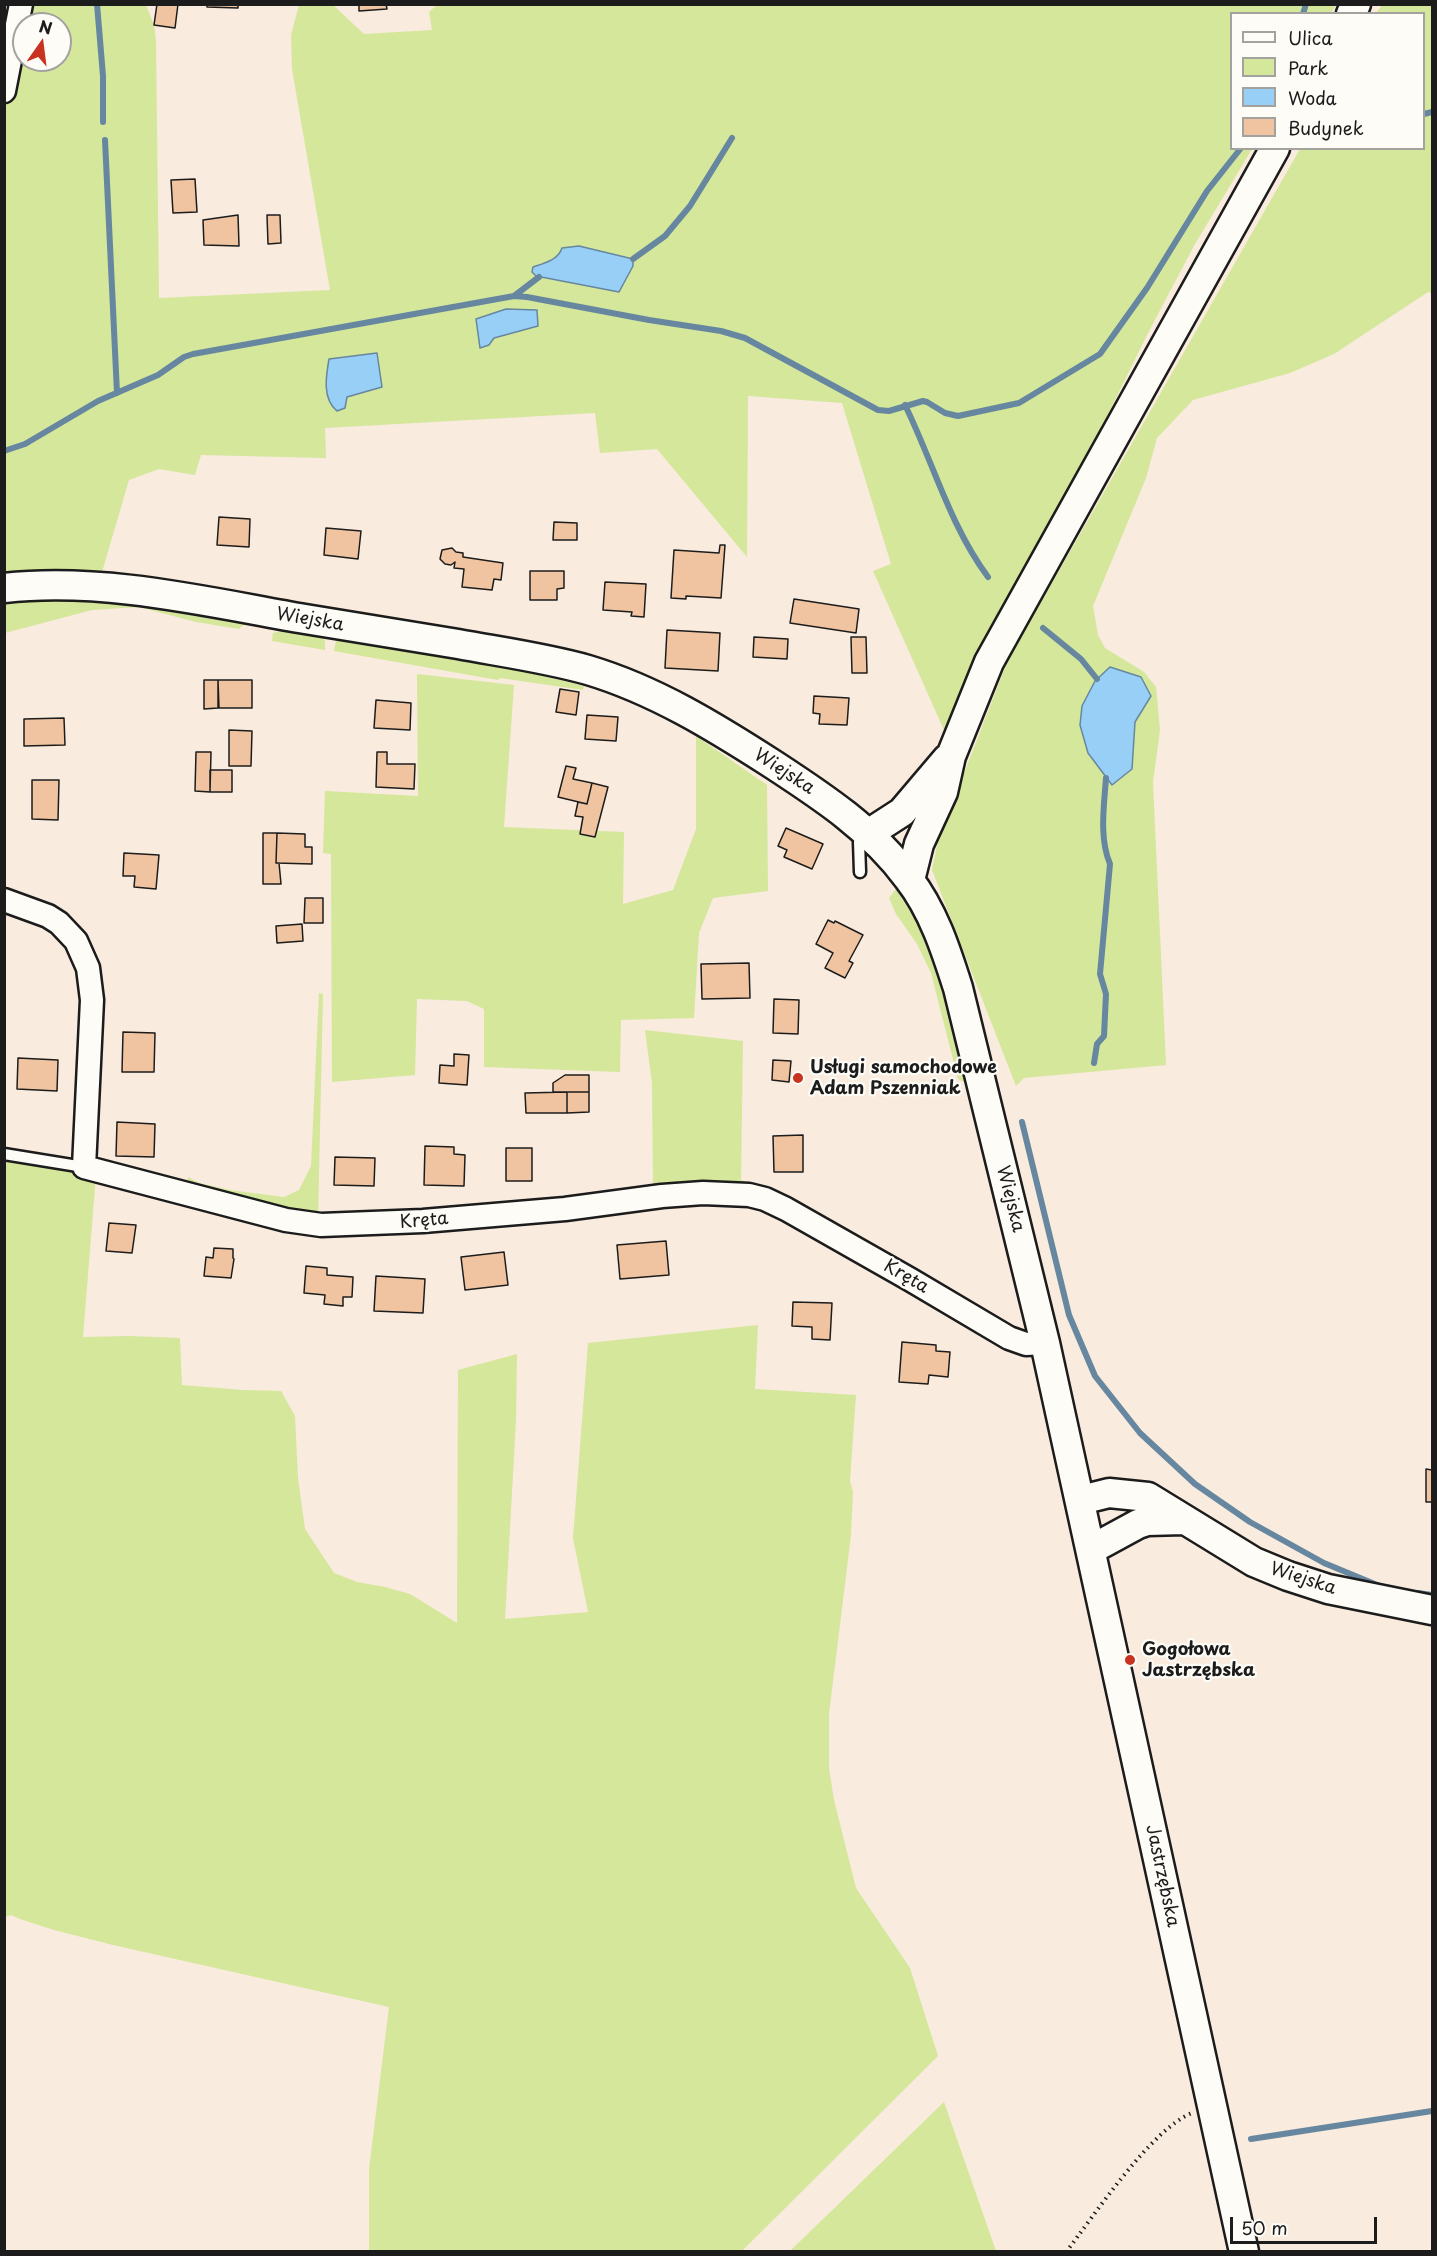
<!DOCTYPE html>
<meta charset="utf-8">
<style>
body{margin:0}
#map{position:relative;width:1437px;height:2256px;overflow:hidden;background:#f9ebdd;font-family:"Playpen Sans",sans-serif}
canvas{display:block}
.frame{position:absolute;inset:0;border:6px solid #1c1c1c;pointer-events:none}
.legend{position:absolute;left:1230px;top:12px;width:195px;height:138px;box-sizing:border-box;background:#fdfcf7;border:2px solid #a3a29f;margin:0;padding:8px 10px;list-style:none;font-size:18px;color:#1c1c1c}
.legend li{display:flex;align-items:center;gap:12px;height:30px}
.legend b{width:30px;border:2px solid #a3a29f}
.north{position:absolute;left:12px;top:12px;width:60px;height:60px;box-sizing:border-box;background:#fdfcf7;border:2px solid #a3a29f;border-radius:50%;rotate:14deg;font-size:16px;font-weight:700;line-height:24px;text-align:center;color:#1c1c1c}
.north::after{content:'';display:block;margin:auto;width:21px;height:27px;background:#c8321e;clip-path:polygon(50% 0,100% 100%,50% 72%,0 100%)}
.scale{position:absolute;left:1230px;top:2217px;width:147px;height:27px;box-sizing:border-box;border:3px solid #1c1c1c;border-top:0;padding-left:8px;font-size:18px;line-height:21px;white-space:nowrap;color:#1c1c1c;-webkit-text-stroke:4px #fdfcf7;paint-order:stroke}
</style>
<div id="map">
<canvas width="1437" height="2256"></canvas>
<div class="frame"></div>
<ul class="legend">
<li><b style="height:8px;background:#fdfcf7"></b>Ulica</li>
<li><b style="height:16px;background:#d4e79b"></b>Park</li>
<li><b style="height:16px;background:#98cff7"></b>Woda</li>
<li><b style="height:16px;background:#f0c4a0"></b>Budynek</li>
</ul>
<div class="north">N</div>
<div class="scale">50 m</div>
</div>
<script>
const ctx = document.querySelector('canvas').getContext('2d');
ctx.lineJoin = 'round';
function paint(path, color) { ctx.fillStyle = color; ctx.fill(path, 'evenodd'); }
function trace(path, color, width, dash) { ctx.strokeStyle = color; ctx.lineWidth = width; ctx.lineCap = dash ? 'butt' : 'round'; ctx.setLineDash(dash || []); ctx.stroke(path); }
function write(font, color, halo, rows, align = 'center') {
  ctx.font = font + ' "Playpen Sans",sans-serif'; ctx.lineWidth = 4.5; ctx.setLineDash([]); ctx.textBaseline = 'middle'; ctx.strokeStyle = halo; ctx.fillStyle = color; for (const [text, x, y, turn = 0] of rows) {
    ctx.save(); ctx.translate(x, y); ctx.rotate((+turn || 0) * Math.PI / 180); ctx.textAlign = isNaN(turn) ? turn : align; if (halo) ctx.strokeText(text, 0, 0); ctx.fillText(text, 0, 0); ctx.restore();
  }
}
paint(new Path2D(`
 M438,4L1336,5L1331,13L1232,14V148L1252,149L1195,244L1148,333L948,739L873,571L891,564L842,403L748,396L747,557L657,449L600,453L595,413L325,428L326,458L201,455L195,475L159,469L129,480L102,572L5,579V98L24,34V60H60V24H27L32,5H146L154,25L156,41L159,298L330,290L292,69L291,35L299,5H333L364,34L432,30L429,12Z
 M1382,5H1432V293L1428,292L1334,354L1290,373L1193,400L1157,438L1146,478L1093,606L1098,635L1105,648L1144,672L1156,687L1160,730L1153,782L1166,1065L1024,1078L1016,1086L932,870L938,841L1007,662L1300,149L1424,148V14L1376,13Z
 M49,601L111,602L248,624L243,625L239,629L196,622L139,607L92,610L5,633L4,603Z
 M284,630L323,637L325,642V650L272,641L273,633Z
 M340,639L527,672L584,686L583,690L500,678L498,680L334,651L336,641Z
 M417,674L514,685L504,827L624,832L623,904L673,890L696,829V736L767,785L768,891L713,898L699,933L694,1018L621,1020L620,1072L484,1067V1009L467,1001L417,999L415,1075L332,1082L331,854L323,853L325,791L418,796Z
 M896,889L916,921L936,969L966,1083L958,1079L931,973L917,944L896,914L889,898Z
 M319,993L323,994L318,1218L187,1187L188,1177L199,1183L230,1190L284,1197L299,1190L311,1166Z
 M645,1030L743,1041L741,1180L789,1195L790,1199L615,1196L609,1191L653,1187L652,1083Z
 M4,1160L96,1175L83,1337L129,1336L180,1338L182,1385L243,1390L281,1391L295,1416L298,1478L305,1529L334,1573L357,1582L385,1587L410,1594L457,1623L458,1370L517,1354L516,1420L505,1619L588,1612L573,1538L588,1343L758,1325L755,1389L856,1395L850,1481L853,1492L851,1535L829,1714V1768L834,1800L856,1888L910,1968L938,2056L742,2251H369V2169L389,2007L113,1945L54,1930L20,1919L11,1915L5,1917Z
 M944,2102L996,2251H790Z`), '#d4e79b');
const water = new Path2D(`
 M579,246L633,259V266L619,292L536,276L532,272L533,267C545,263 558,260 562,248Z
 M506,309L537,310L538,326L494,338L489,345L480,348L476,319Z
 M377,353L382,387L347,397L345,408L337,411C322,399 326,376 329,359Z
 M1110,667L1141,677L1151,696L1135,722L1132,769L1112,785L1088,753L1080,725L1082,706L1095,681Z`);
paint(water, '#98cff7');
trace(water, '#66879f', 1.5);
trace(new Path2D(`
 M97,4L103,76V122
 M1303,14L1306,4
 M1424,114L1432,112
 M105,140L117,393
 M633,259L665,236L690,206L732,138
 M514,296L539,277
 M905,405C933,462 950,526 988,577
 M4,451L25,444L98,401L158,375L184,357L193,354L514,296L527,297L649,320L721,331L745,338L878,410L889,411L923,401L927,402L945,413L958,416L1019,403L1100,354L1147,288L1207,191L1241,148
 M1043,628L1081,659L1097,679
 M1094,1063L1097,1044L1104,1036L1106,994L1100,974L1110,864C1099,838 1104,806 1106,778
 M1022,1122L1069,1315L1095,1376L1140,1433L1195,1484L1250,1522L1324,1563L1382,1587
 M1418,1593L1432,1595
 M1251,2139L1432,2111`), '#66879f', 6);
const building = new Path2D(`
 M157,4H178L175,28L154,25Z
 M207,4H238V8L207,7Z
 M359,4H386L387,9L359,11Z
 M195,179L197,212L173,213L171,180Z
 M238,215L239,246L204,245L203,220Z
 M267,215H280L281,243L268,244Z
 M219,517L250,519L249,547L217,545Z
 M554,522L577,523V540H553Z
 M326,528L361,531L358,559L324,555Z
 M720,545H725L721,598L686,596V599L671,598L674,550L719,553Z
 M452,548L456,552L463,553V557L503,563L501,580L494,579L492,590L462,587L464,569L454,568L455,562L451,565L445,564L440,559L442,550Z
 M530,571H564V588L557,589V600H530Z
 M605,582L646,584L644,617L631,616L632,612L603,610Z
 M794,599L859,609L856,633L790,623Z
 M667,630L720,633L718,671L665,668Z
 M754,637L788,639L787,659L753,657Z
 M851,637H866L867,673H852Z
 M204,680H218V708L204,709Z
 M218,680H252V708H219Z
 M560,689L579,692L576,715L556,712Z
 M814,696L849,698L847,725L819,724L820,714L813,713Z
 M376,700L411,703L410,730L374,728Z
 M587,715L618,717L616,741L585,739Z
 M64,718L65,745L24,746V719Z
 M229,730L252,731L251,766H229Z
 M196,752H211L210,792L195,791Z
 M377,752H387V764H415L414,789L376,787Z
 M566,766L576,768L573,779L592,783L587,804L558,797Z
 M210,770H232V792H210Z
 M32,780H59L58,820L32,819Z
 M592,783L608,787L595,837L580,834L583,817L575,816L578,802L587,804Z
 M786,828L823,844L812,869L784,857L787,850L778,846Z
 M263,833H277L276,863H279L281,884H263Z
 M277,833L305,834V847H312V864L276,863Z
 M124,853L159,855L156,889L134,887L135,876H123Z
 M305,898H323V923H304Z
 M828,920L834,923L835,921L863,935L849,961L853,963L845,978L825,968L833,953L816,944Z
 M302,924L303,941L277,943L276,926Z
 M749,963L750,998L702,999L701,964Z
 M774,999L799,1000L798,1034L773,1033Z
 M123,1032L155,1033L154,1072H122Z
 M454,1054L469,1055L467,1085L439,1083L440,1065L454,1066Z
 M18,1058L58,1060L57,1091L17,1089Z
 M773,1060L791,1061L789,1082L772,1080Z
 M565,1075H589V1092H553V1083Z
 M567,1092H589V1112L567,1113Z
 M567,1092V1113H526L525,1093Z
 M117,1122L155,1124L154,1157L116,1156Z
 M803,1135V1172H774L773,1136Z
 M425,1146L454,1147V1154L465,1155L464,1186L424,1185Z
 M506,1148H532V1181H506Z
 M335,1157L375,1158L374,1186L334,1185Z
 M109,1223L136,1225L132,1253L106,1251Z
 M666,1241L669,1275L620,1279L617,1245Z
 M214,1248L233,1249V1258L234,1259L231,1278L204,1276L206,1257L213,1258Z
 M504,1252L508,1285L465,1290L461,1257Z
 M306,1266L327,1268V1275L353,1277L352,1297H343V1306L324,1304L325,1295L304,1293Z
 M376,1276L425,1279L423,1313L374,1311Z
 M793,1302L832,1303L830,1340L812,1339V1327L792,1326Z
 M902,1342L936,1345V1351L950,1352L948,1377L929,1375L928,1384L899,1382Z
 M1426,1469L1432,1470V1502H1426Z`);
paint(building, '#f0c4a0');
trace(building, '#1c1c1c', 1.5);
const service = new Path2D(`
 M860,872L859,842L866,836
 M4,1154L84,1167`);
const minor = new Path2D(`
 M4,91L21,4
 M4,900L48,916L59,923L76,941L88,968L92,1000L84,1167L286,1220L321,1225L423,1221L565,1209L662,1196L703,1193L749,1195L765,1199L786,1209L911,1280L1009,1338L1026,1344L1045,1343`);
const tertiary = new Path2D(`
 M1351,14L1356,4
 M4,588C105,577 207,602 305,619C356,627 407,636 458,644C501,652 546,658 588,670C655,690 715,727 774,765C823,797 873,830 908,878C933,910 946,950 958,988L1045,1343L1244,2252
 M868,834L902,812L947,759
 M910,880L919,844L943,792L951,756L989,662L1275,148
 M1081,1500L1109,1493L1148,1497L1254,1562L1288,1576L1328,1589L1432,1610
 M1092,1549L1138,1524L1147,1521L1184,1520`);
trace(service, '#1c1c1c', 15);
trace(minor, '#1c1c1c', 27);
trace(tertiary, '#1c1c1c', 33);
trace(new Path2D(`
 M1066,2252C1094,2216 1151,2129 1192,2113`), '#1c1c1c', 4, [1.5, 4.5]);
trace(service, '#fdfcf7', 10);
trace(minor, '#fdfcf7', 22);
trace(tertiary, '#fdfcf7', 28);
for (const [x, y, r, color] of [
 [798,1078,6,"#c8321e"],
 [1130,1660,6,"#c8321e"]
]) { const dot = new Path2D(); dot.arc(x, y, r, 0, 2 * Math.PI); ctx.fillStyle = color; ctx.fill(dot); trace(dot, '#fdfcf7', 2); }
write('18px', '#1c1c1c', '#fdfcf7', [
 ["Wiejska",310,620,10],
 ["Wiejska",784,772,33],
 ["Wiejska",1010,1199,76],
 ["Kręta",424,1221,-5],
 ["Kręta",906,1277,30],
 ["Wiejska",1303,1579,18],
 ["Jastrzębska",1162,1876,78]
]);
write('bold 18px', '#1c1c1c', '#fdfcf7', [
 ["Usługi samochodowe",810,1068],
 ["Adam Pszenniak",810,1089],
 ["Gogołowa",1142,1650],
 ["Jastrzębska",1142,1671]
], 'left');
</script>
